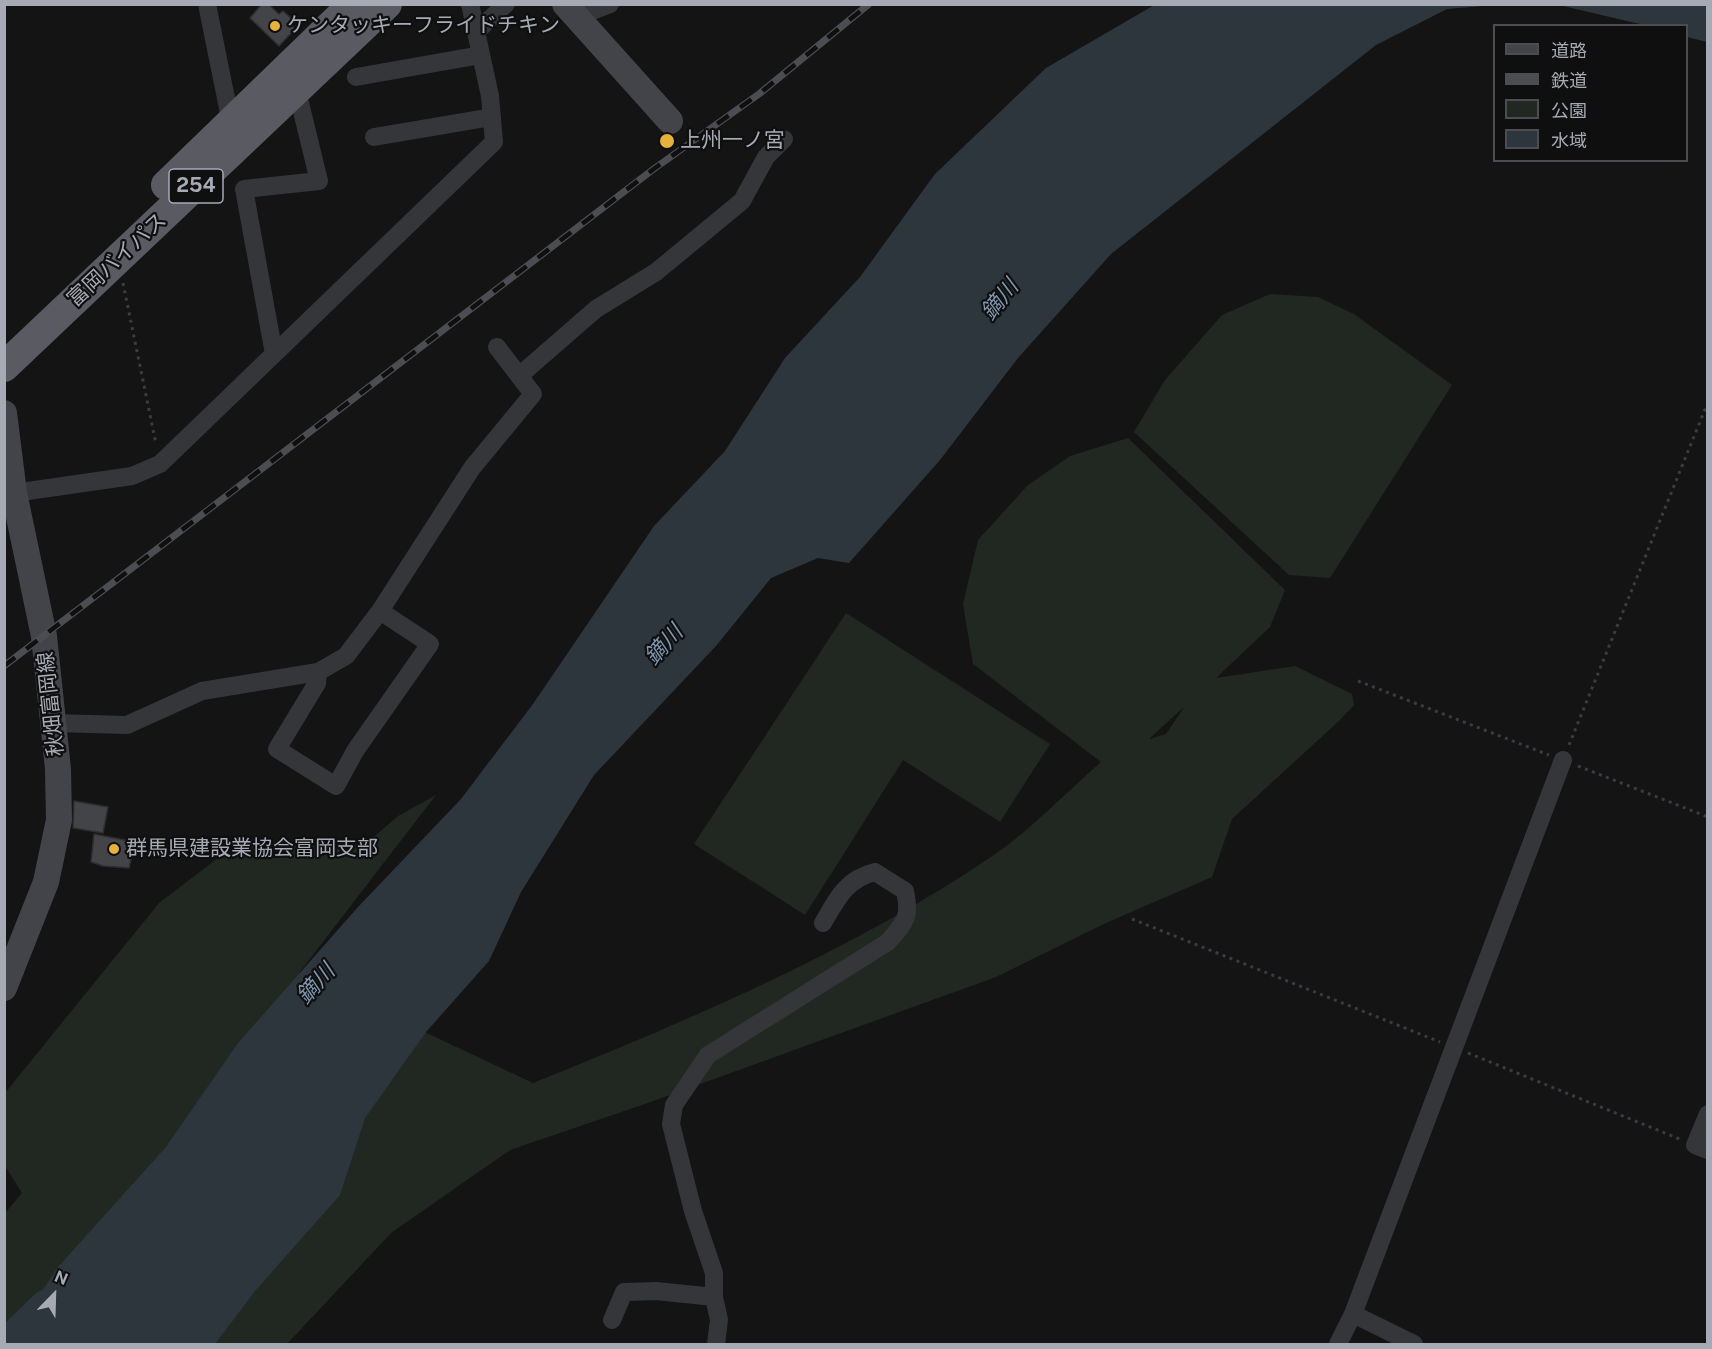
<!DOCTYPE html>
<meta charset="utf-8">
<style>
body{margin:0}
#map{position:relative;width:1712px;height:1349px;overflow:hidden;background:#141415;font-family:"Public Sans","Noto Sans JP",sans-serif}
canvas{display:block}
.frame{position:absolute;inset:0;border:6px solid #a6aab5;pointer-events:none}
.legend{position:absolute;left:1493px;top:24px;width:195px;height:138px;box-sizing:border-box;background:#0f0f10;border:2px solid #4b4d52;margin:0;padding:8px 10px;list-style:none;font-size:18px;color:#a6aab5}
.legend li{display:flex;align-items:center;gap:12px;height:30px}
.legend b{width:30px;border:2px solid #4b4d52}
.north{position:absolute;left:24px;top:1265px;width:60px;height:60px;-webkit-text-stroke:4px #0f0f10;paint-order:stroke;rotate:23deg;font-size:16px;font-weight:700;line-height:24px;text-align:center;color:#a6aab5}
.north::after{content:'';display:block;margin:auto;width:21px;height:27px;background:#a6aab5;clip-path:polygon(50% 0,100% 100%,50% 72%,0 100%)}
</style>
<div id="map">
<canvas width="1712" height="1349"></canvas>
<div class="frame"></div>
<ul class="legend">
<li><b style="height:8px;background:#43444a"></b>道路</li>
<li><b style="height:8px;background:#4c4d53"></b>鉄道</li>
<li><b style="height:16px;background:#202821"></b>公園</li>
<li><b style="height:16px;background:#2e363d"></b>水域</li>
</ul>
<div class="north">N</div>
</div>
<script>
const ctx = document.querySelector('canvas').getContext('2d');
ctx.lineJoin = 'round';
function paint(path, color) { ctx.fillStyle = color; ctx.fill(path, 'evenodd'); }
function trace(path, color, width, dash) { ctx.strokeStyle = color; ctx.lineWidth = width; ctx.lineCap = dash ? 'butt' : 'round'; ctx.setLineDash(dash || []); ctx.stroke(path); }
function write(font, color, halo, rows, align = 'center') {
  ctx.font = font + ' "Public Sans","Noto Sans JP",sans-serif'; ctx.lineWidth = 4.5; ctx.setLineDash([]); ctx.textBaseline = 'middle'; ctx.strokeStyle = halo; ctx.fillStyle = color; for (const [text, x, y, turn = 0] of rows) {
    ctx.save(); ctx.translate(x, y); ctx.rotate((+turn || 0) * Math.PI / 180); ctx.textAlign = isNaN(turn) ? turn : align; if (halo) ctx.strokeText(text, 0, 0); ctx.fillText(text, 0, 0); ctx.restore();
  }
}
paint(new Path2D(`
 M1270,294L1318,297L1354,314L1452,385L1330,578L1289,575L1134,432L1165,380L1222,315Z
 M1128,438L1285,590L1270,627L1216,678L1295,666L1352,694L1354,705L1339,721L1232,819L1212,877L1106,923L996,977L645,1104L510,1150L391,1233L287,1344H5V1213L22,1193L5,1166V1093L159,903L244,838L338,849L369,841L398,816L436,795L299,973L533,1083C692,1019 852,951 994,855C1029,831 1068,791 1101,762L973,664L963,604L978,540L1028,485L1070,456ZM1184,707L1166,734L1150,739V738Z
 M846,613L1050,744L1000,822L903,760L805,915L694,844Z`), '#202821');
paint(new Path2D(`
 M1156,4L1495,5L1447,9L1376,45L1111,254L1018,358L940,460L849,563L818,558L771,578L716,646L594,775L521,892L489,961L426,1032L365,1118L340,1195L255,1291L215,1344H7L58,1267L166,1147L238,1043L358,907L461,799L533,704L654,526L725,451L785,358L860,277L935,174L1046,68Z
 M1559,5H1707V42L1687,37L1686,26L1644,25Z`), '#2e363d');
trace(new Path2D(`
 M4,1343L44,1304`), '#2e363d', 27);
const building = new Path2D(`
 M262,4H268L279,14L283,11L292,19L289,22L295,29L279,46L250,18Z
 M74,801L108,807L103,833L73,828Z
 M94,834L135,842L129,868L103,866L91,862Z`);
paint(building, '#434448');
trace(building, '#2e2e31', 1.5);
trace(new Path2D(`
 M123,283L156,444
 M1358,681L1549,755
 M1569,745L1708,402
 M1578,766L1708,817
 M1132,919L1440,1042
 M1468,1053L1682,1140`), '#3b3c41', 3, [3, 4.5]);
trace(new Path2D(`
 M207,4L231,123
 M576,17L610,4
 M476,32L506,4
 M356,77L481,55
 M374,137L492,117
 M274,354L244,189L319,181L300,103
 M519,376L596,309L656,272L742,201L766,157L784,139
 M14,493L132,476L160,464L494,142L490,96L470,4
 M318,672L317,683L277,749L336,786L355,751L430,644L380,611L472,468L533,394L497,347
 M53,723L127,725L202,691L318,672L346,656L380,611
 M1708,1114L1695,1145L1708,1150
 M1353,1314L1563,760
 M612,1320L624,1292L656,1291L714,1297
 M716,1344L719,1320L714,1297V1273L693,1211L671,1124L674,1105L708,1055L888,942C905,922 911,918 905,891L875,872C846,879 837,899 823,923
 M1338,1344L1353,1314L1414,1344`), '#35363a', 18);
trace(new Path2D(`
 M565,4L670,121
 M4,413L14,493L44,636L58,769L59,820L46,882L4,988`), '#43444a', 26);
trace(new Path2D(`
 M166,185L353,4
 M4,367L387,4`), '#595a62', 30);
const rail = new Path2D(`
 M4,666L655,168L759,94L869,4`);
trace(rail, '#4c4d53', 7);
trace(rail, '#0f0f10', 4.5, [14]);
for (const [x, y, r, color] of [
 [275,26,6,"#e6b23b"],
 [667,141,8,"#e6b23b"],
 [114,849,6,"#e6b23b"]
]) { const dot = new Path2D(); dot.arc(x, y, r, 0, 2 * Math.PI); ctx.fillStyle = color; ctx.fill(dot); trace(dot, '#0f0f10', 2); }
for (const [x, y, w] of [
 [196,186,54]
]) { const box = new Path2D(); box.roundRect(x - w / 2, y - 17, w, 34, 4.5); ctx.fillStyle = '#0f0f10'; ctx.fill(box); trace(box, '#a6aab5', 1.5); }
write('bold 20px', '#a6aab5', null, [
 ["254",196,186]
]);
write('21px', '#a6aab5', '#0f0f10', [
 ["ケンタッキーフライドチキン",287,26],
 ["上州一ノ宮",680,141],
 ["群馬県建設業協会富岡支部",126,849]
], 'left');
write('21px', '#a6aab5', '#0f0f10', [
 ["富岡バイパス",117,260,-43],
 ["秋畑富岡線",51,704,-96]
]);
write('italic 22px', '#7f96ae', '#0f0f10', [
 ["鏑川",1000,300,-51],
 ["鏑川",664,645,-48],
 ["鏑川",316,984,-48]
]);
</script>
